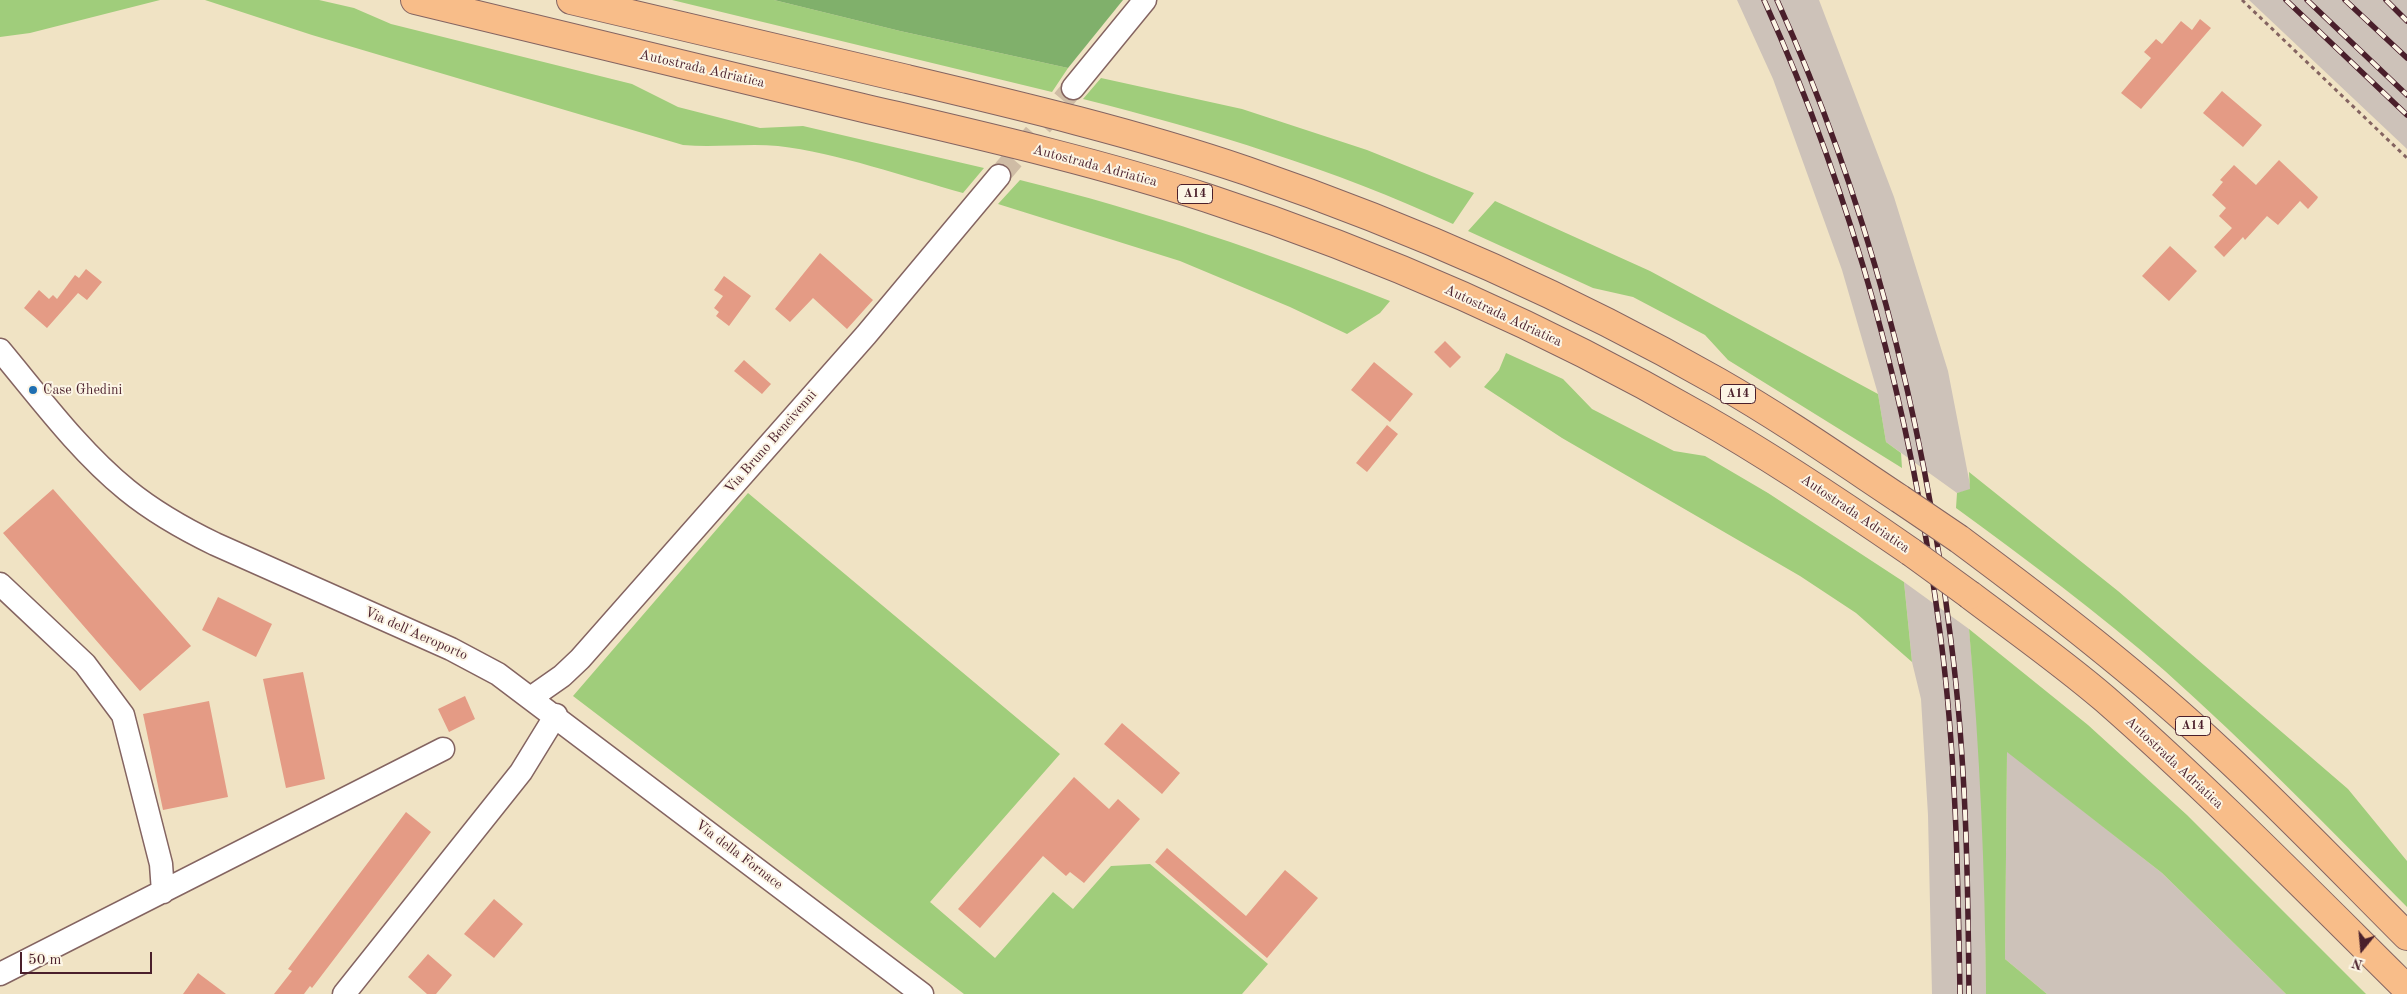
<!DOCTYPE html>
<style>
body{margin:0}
#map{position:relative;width:2407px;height:994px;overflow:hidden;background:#f0e3c4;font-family:"Old Standard TT",serif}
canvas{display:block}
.north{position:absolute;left:2337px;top:924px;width:50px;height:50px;-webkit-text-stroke:4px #fcf5e5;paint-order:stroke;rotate:197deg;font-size:14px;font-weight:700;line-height:20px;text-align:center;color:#4a1f2b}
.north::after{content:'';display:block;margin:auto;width:18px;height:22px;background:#4a1f2b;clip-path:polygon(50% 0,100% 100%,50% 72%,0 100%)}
.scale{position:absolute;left:20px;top:952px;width:132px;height:22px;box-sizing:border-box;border:2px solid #4a1f2b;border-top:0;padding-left:6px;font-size:15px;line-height:18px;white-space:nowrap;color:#4a1f2b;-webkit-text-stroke:4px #fcf5e5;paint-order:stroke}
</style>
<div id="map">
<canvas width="2407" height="994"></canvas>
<div class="north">N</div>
<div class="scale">50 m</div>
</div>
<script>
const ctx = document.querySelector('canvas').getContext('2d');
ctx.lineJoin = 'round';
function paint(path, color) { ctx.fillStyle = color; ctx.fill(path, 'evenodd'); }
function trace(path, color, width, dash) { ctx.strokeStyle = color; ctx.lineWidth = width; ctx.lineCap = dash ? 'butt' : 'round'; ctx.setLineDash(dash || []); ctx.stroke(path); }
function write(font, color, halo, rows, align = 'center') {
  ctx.font = font + ' "Old Standard TT",serif'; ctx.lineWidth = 4; ctx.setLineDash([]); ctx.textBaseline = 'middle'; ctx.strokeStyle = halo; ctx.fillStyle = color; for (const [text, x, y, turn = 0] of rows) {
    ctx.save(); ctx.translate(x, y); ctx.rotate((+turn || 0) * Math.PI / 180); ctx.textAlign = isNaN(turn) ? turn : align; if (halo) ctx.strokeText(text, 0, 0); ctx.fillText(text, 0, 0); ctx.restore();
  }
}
paint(new Path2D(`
 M1737,0H1819L1894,197L1948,371L1971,490L1957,493L1886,442L1878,394L1842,270L1773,79Z
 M2249,0H2407V149Z
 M1904,582L1969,629L1980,746L1985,873L1986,994H1932L1928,815L1921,699L1912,662Z
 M2007,751L2162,873L2286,994H2047L2005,959Z`), '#cdc2b9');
paint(new Path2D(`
 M0,0H160L30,33L0,37Z
 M205,0H319L354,8L391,24L632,84L678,107L760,128L803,126L984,168L963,193C906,177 837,153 778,146C747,143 715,148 683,145L312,35Z
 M672,0H774L900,31L1068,68L1052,92Z
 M1101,78L1242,109L1367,150L1474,193L1453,224C1334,169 1209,131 1083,99Z
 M1020,180C1146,211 1268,253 1390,301L1380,313L1347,334L1290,307L1180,261L998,204Z
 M1495,201L1650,271L1878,394L1886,442L1901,453L1902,468L1728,360L1705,335L1633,297L1593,288L1468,231Z
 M1506,353L1563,379L1592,409L1674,451L1705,456L1768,493L1904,582L1912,662L1856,613L1800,576L1562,438L1484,387L1499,370Z
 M1969,472L2118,591L2348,789L2407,861V907C2328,827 2249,746 2165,671C2099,613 2027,560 1956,508L1957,493L1970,489Z
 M748,493L1060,754L930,902L995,958L1053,892L1073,909L1111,866L1150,864L1268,964L1242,994H964L573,696Z
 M1969,629L2088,725L2187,815L2366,994H2286L2162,873L2007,752L2005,959L2047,994H1986C1985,871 1980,752 1969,629Z`), '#a0cd7b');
paint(new Path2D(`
 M774,0H1123L1068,68L900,31Z`), '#80b06b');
paint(new Path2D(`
 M2200,19L2211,28L2141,109L2121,93L2151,58L2144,52L2156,39L2162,44L2181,21L2192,30Z
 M2222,91L2262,125L2243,147L2203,113Z
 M2279,160L2318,197L2317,199L2308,209L2300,201L2278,225L2267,216L2245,240L2243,237L2224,257L2214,247L2232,228L2219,216L2226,208L2212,195L2223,182L2220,180L2234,165L2256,185Z
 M2170,246L2197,271L2169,301L2142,276Z
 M820,253L873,300L847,329L813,298L790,322L775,309Z
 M86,269L102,282L87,300L78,293L47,328L24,308L39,290L49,299L53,295L57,299L75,275L79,278Z
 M724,276L751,296L729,326L716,316L719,312L714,308L723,296L714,290Z
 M1445,341L1461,357L1450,368L1434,352Z
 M744,360L771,384L762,394L734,371Z
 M1374,362L1413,394L1390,422L1351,390Z
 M1387,425L1398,434L1367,472L1356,463Z
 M53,489L191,646L140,691L3,533Z
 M218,597L272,624L256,657L202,630Z
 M303,672L325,779L286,788L263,679Z
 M465,696L475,719L449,732L438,709Z
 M209,701L228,797L163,810L143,714Z
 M1122,723L1180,773L1162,794L1104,744Z
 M1074,777L1109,809L1118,799L1140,819L1084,883L1070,872L1066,876L1043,856L980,928L958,909Z
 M406,812L431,832L312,988L310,986L304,994H274L292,971L288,969Z
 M1167,848L1246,916L1285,870L1318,898L1267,958L1155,862Z
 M494,899L523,924L494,958L464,934Z
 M428,954L452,975L436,994H427L408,977Z
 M198,973L226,994H183Z`), '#e49b85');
trace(new Path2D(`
 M999,176L1073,88`), '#cfbca5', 22, [22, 11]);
const minor = new Path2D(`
 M1073,88L1145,0
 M0,350C40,398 79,451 127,490C154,512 184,529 215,544L451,649L498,674L922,994
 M0,584L85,664L123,715L161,864L163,892
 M532,697L562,676L580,659L866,335L999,176
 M0,974L443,749
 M344,994L521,772L556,715`);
const highway = new Path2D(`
 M415,0C564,36 713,72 863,108C978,135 1094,161 1207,198C1378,254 1545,327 1701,417C1773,458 1843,505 1911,552
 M571,0C683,27 795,53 907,79C1021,106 1135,133 1247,171C1410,227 1569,297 1718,382C1781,418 1840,459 1900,499
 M1959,539C2049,606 2139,675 2221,752C2285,811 2345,874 2407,936
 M1970,595C2015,629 2062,662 2105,699C2210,791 2308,891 2407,989`);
trace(minor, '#846461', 25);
trace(highway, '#846461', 30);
trace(new Path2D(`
 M2242,0L2407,158`), '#846461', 3, [4, 4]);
trace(minor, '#fff', 22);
trace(highway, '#f8bd89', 28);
const rail = new Path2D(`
 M1764,0C1856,203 1913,419 1941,640C1956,757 1958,876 1960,994
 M1777,0C1869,203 1924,420 1951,641C1966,757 1968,877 1969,994
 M2286,0L2407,115
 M2307,0L2407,95
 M2345,0L2407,58
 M2386,0L2407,21`);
trace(rail, '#4a1f2b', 5.5);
trace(rail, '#fcf5e5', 4, [11]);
const highwayBridge = new Path2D(`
 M1900,499L1959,539
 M1911,552L1970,595`);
trace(highwayBridge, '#846461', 30, []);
trace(highwayBridge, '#f8bd89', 28);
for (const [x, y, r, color] of [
 [33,390,5,"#1f6fb2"]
]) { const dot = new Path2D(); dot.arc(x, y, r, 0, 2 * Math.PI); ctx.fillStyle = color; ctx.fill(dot); trace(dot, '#fcf5e5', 2); }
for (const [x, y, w] of [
 [1195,194,35],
 [1738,394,35],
 [2193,726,35]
]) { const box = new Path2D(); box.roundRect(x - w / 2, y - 9.5, w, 19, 4); ctx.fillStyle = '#fcf5e5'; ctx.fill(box); trace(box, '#4a1f2b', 1); }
write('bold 12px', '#4a1f2b', null, [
 ["A14",1195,194],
 ["A14",1738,394],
 ["A14",2193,726]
]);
write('14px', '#4a1f2b', '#fcf5e5', [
 ["Autostrada Adriatica",702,69,13],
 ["Autostrada Adriatica",1095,166,15],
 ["Autostrada Adriatica",1503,316,25],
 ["Via Bruno Bencivenni",771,442,-49],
 ["Autostrada Adriatica",1855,514,34],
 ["Via dell'Aeroporto",416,634,24],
 ["Autostrada Adriatica",2174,763,43],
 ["Via della Fornace",739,855,37]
]);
write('14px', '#4a1f2b', '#fcf5e5', [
 ["Case Ghedini",43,390]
], 'left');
</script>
